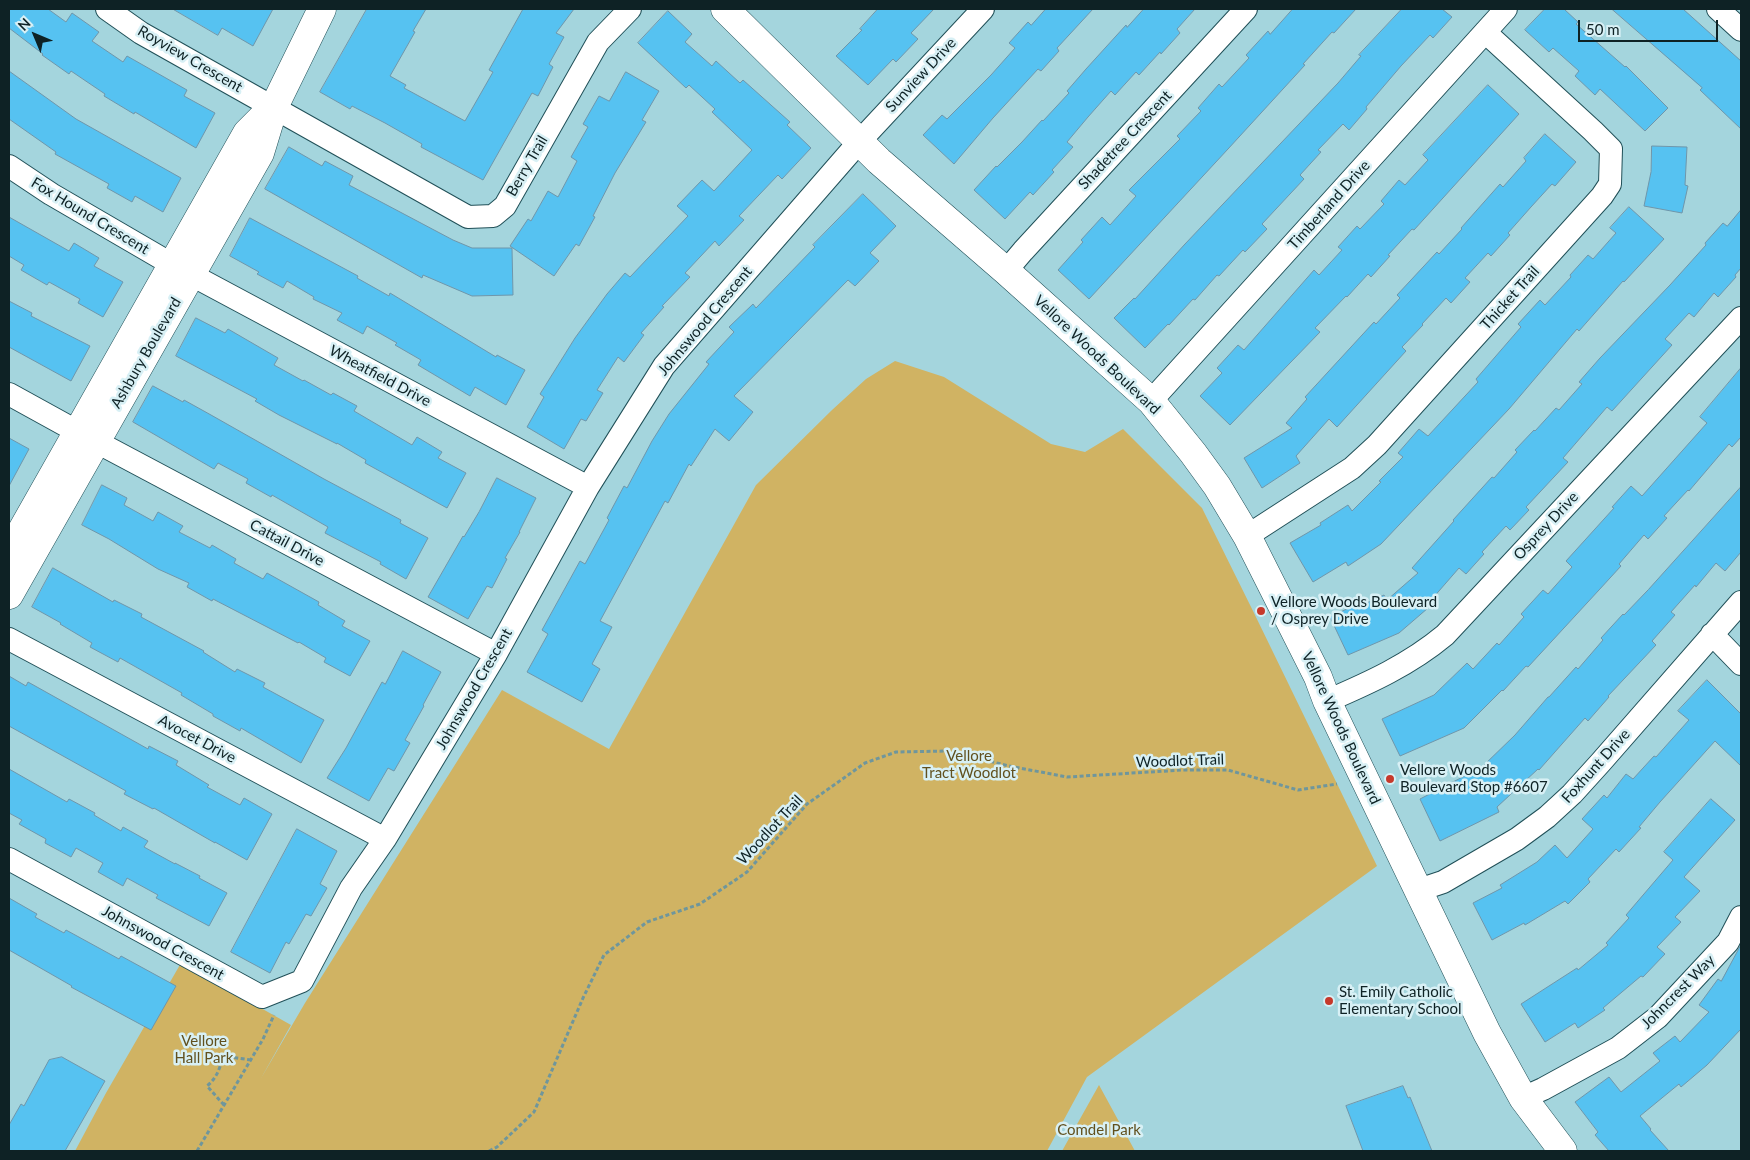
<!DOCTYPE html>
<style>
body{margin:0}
#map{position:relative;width:1750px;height:1160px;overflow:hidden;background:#a4d5dd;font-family:Lato,sans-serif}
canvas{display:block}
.frame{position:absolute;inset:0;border:10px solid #0e2225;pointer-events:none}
.north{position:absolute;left:10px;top:10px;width:50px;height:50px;-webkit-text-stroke:4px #d8f0f5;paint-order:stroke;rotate:315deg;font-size:14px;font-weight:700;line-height:20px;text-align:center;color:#0e2225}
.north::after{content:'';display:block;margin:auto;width:18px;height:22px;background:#0e2225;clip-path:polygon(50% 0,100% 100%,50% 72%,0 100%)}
.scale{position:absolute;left:1578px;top:20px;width:140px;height:22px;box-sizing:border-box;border:2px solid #0e2225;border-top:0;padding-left:6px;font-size:15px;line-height:18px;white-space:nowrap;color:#0e2225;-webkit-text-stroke:4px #d8f0f5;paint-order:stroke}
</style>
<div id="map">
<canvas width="1750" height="1160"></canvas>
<div class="frame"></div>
<div class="north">N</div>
<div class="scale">50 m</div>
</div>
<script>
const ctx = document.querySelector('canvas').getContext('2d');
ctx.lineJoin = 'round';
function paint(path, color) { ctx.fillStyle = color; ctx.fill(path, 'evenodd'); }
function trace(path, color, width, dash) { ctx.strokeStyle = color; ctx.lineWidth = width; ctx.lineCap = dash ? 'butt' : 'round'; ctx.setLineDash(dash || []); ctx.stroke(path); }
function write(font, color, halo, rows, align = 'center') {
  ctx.font = font + ' Lato,sans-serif'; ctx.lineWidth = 5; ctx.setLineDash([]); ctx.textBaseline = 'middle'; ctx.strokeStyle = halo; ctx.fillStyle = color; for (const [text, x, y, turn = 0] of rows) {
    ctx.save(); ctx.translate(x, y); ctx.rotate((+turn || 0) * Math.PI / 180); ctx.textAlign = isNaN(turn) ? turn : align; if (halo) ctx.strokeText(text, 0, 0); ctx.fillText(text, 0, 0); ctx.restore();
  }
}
paint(new Path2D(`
 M895,361L944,377L1051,444L1085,452L1123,429L1202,508L1254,613L1377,866L1087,1077L1047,1151H75L106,1093L181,963L291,1025L260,1080L305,1003L502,690L609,749L756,485L832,410L866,379Z
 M1099,1085L1135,1151H1062Z`), '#d0b363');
const building = new Path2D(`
 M9,9H48L66,22L72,13L99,32L92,41L123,62L127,56L187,90L184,96L215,113L196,148L135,112L134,114L104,96L105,94L71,71L69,74L42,55L43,54L9,28Z
 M173,9H273L253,46L222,28L218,35Z
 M367,9H426L413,31L415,32L390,76L406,85L404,88L465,121L493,72L489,70L523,9H574L556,33L564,37L549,64L553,67L538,96L532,93L483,180L421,147L422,144L385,123L352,106L350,109L320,92Z
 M878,9H934L911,33L918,39L896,62L893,59L868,85L836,56L862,30L860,29Z
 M1046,9H1093L1057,48L1059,51L1041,71L1038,69L993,118L954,164L923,135L942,115L947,119L991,75L1015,48L1009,43L1028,22L1031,25Z
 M1144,9H1195L1177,29L1180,33L1161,54L1160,52L1139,75L1136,72L1115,95L1111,91L1088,117L1067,142L1073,147L1052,170L1054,172L1033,195L1030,192L1005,219L974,190L996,166L997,167L1022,142L1042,120L1043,121L1069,93L1067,91L1086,69L1126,25L1127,27Z
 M1293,9H1356L1334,33L1332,32L1303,64L1305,65L1228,149L1089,299L1058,270L1083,242L1081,240L1102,217L1110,225L1136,196L1129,190L1180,139L1177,136L1201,111L1198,108L1219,84L1222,87L1249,58L1246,55L1268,31L1270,34Z
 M1402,9H1442L1452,17L1433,38L1430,35L1401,66L1366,107L1367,109L1349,130L1343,124L1318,150L1321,152L1300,175L1304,179L1262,224L1267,229L1245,252L1243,250L1219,276L1217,275L1195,300L1193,299L1169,325L1168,324L1145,348L1114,318L1134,298L1135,299L1185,244L1338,83L1361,56L1359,55Z
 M1545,9H1564L1578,22L1576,24L1625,67L1626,66L1668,108L1645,131L1600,89L1595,95L1575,76L1579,71L1553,48L1549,52L1525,30Z
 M1612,9H1683L1741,61V129L1700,90L1702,88Z
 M668,11L692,34L685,42L712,66L716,61L740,83L743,80L790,122L787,125L811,148L782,179L778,175L739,216L744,220L719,246L715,241L685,273L690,277L662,306L664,307L641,333L644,335L624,362L618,357L597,390L603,393L586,421L581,419L564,449L527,427L544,397L540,394L575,338L607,294L625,273L630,277L688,216L677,206L702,180L714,191L752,150L712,112L715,109L689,85L686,88L638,43Z
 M9,71L76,119L181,178L163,212L135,196L132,202L107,188L109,184L55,154L56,152L9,119Z
 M626,72L659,91L642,120L646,122L615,173L593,216L595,217L579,246L576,244L554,276L510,246L528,219L531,221L548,191L558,197L577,161L571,157L588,127L583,124L599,96L609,101Z
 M1488,85L1519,114L1414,230L1412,229L1388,255L1390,256L1371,277L1368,274L1347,297L1346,296L1315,328L1320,332L1230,425L1200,396L1222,373L1217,368L1238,345L1244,350L1314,270L1319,275L1342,250L1338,247L1357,226L1360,229L1384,204L1381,201L1399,180L1405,185L1428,160L1423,155Z
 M1545,134L1576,162L1555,186L1552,184L1531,207L1508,233L1510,235L1491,256L1488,253L1465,278L1470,282L1451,303L1446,298L1422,324L1423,325L1402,347L1406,351L1337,427L1329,419L1296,456L1300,463L1262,488L1244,458L1292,428L1286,423L1307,399L1305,397L1374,322L1376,324L1400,298L1397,295L1437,252L1439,254L1462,229L1461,228L1500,184L1503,187L1526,161L1524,158Z
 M1652,146L1687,147L1685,185L1688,186L1682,213L1644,206L1651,172Z
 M289,147L322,166L325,161L353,176L349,185L453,240L472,248H512L513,295L472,296L423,275L422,278L265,189Z
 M863,194L896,226L870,253L879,261L855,286L848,280L734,396L753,412L729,441L715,429L691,466L689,464L668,503L665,501L600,621L612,627L592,664L600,669L582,702L527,672L548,634L542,630L580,561L585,564L609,520L607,518L624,486L627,488L652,441L669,414L709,364L706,362L734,332L729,327L753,304L756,308L815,247L813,245Z
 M1629,207L1664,239L1624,282L1623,281L1579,331L1577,329L1509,409L1381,544L1348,566L1346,562L1313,582L1290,543L1321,525L1320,523L1348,505L1352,511L1381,482L1379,481L1403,457L1398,453L1419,429L1428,436L1478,382L1476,379L1521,327L1518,324L1540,300L1545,305L1571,277L1570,275L1588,255L1593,259L1616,233L1610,228Z
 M1741,210V268L1735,275L1736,277L1718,297L1714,293L1694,317L1689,313L1665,339L1672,345L1612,411L1607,407L1563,458L1568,462L1526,507L1529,510L1510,530L1506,526L1482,552L1484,554L1466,574L1459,568L1432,599L1435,602L1399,633L1348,655L1330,617L1355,605L1356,608L1384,595L1387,600L1418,573L1412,568L1454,521L1453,520L1492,477L1494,478L1517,452L1515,450L1534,430L1535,431L1556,408L1559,410L1582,384L1579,382L1600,358L1670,285L1706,245L1705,243L1723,223L1727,226Z
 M9,217L69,251L74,243L99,258L94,266L123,282L103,317L78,303L80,299L49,282L47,285L21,270L24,265L9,256Z
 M250,218L358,276L357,278L389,296L390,293L496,357L497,355L525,370L506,405L475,387L470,396L418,365L421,360L395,345L397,343L367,326L363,334L337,320L342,313L313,299L314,297L287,281L283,288L257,274L259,272L230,256Z
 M9,301L32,313L31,316L90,346L71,381L9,347Z
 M196,318L225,333L228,329L278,358L274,365L303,381L304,380L331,395L333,393L357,406L354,411L412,445L417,437L442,452L438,458L466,473L447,508L365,463L366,460L337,443V444L279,415L255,401L257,399L176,356Z
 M1741,368V437L1732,447L1729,444L1689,491L1688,490L1664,516L1667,518L1648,539L1644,535L1619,564L1621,566L1599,590L1528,667L1526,666L1503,691L1502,690L1464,728L1400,756L1382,719L1434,695L1467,663L1473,669L1497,643L1499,645L1524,617L1521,614L1543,590L1548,594L1572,567L1566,561L1614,508L1612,507L1631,486L1642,496L1707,423L1700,417Z
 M153,386L183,402L184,400L211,415L324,479L401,520L400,523L428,538L406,579L380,564L381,562L325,533L328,527L272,495L271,497L246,483L248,479L218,463L214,469L133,422Z
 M9,438L29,449L9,486Z
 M497,478L536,498L519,532H520L505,558L507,559L492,588L487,586L468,619L428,597L463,536L464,537L479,512Z
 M102,485L127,498L124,505L153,521L158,512L183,526L179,532L210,548L212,545L236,559L234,563L263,579L267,573L319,602L318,605L345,621L342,626L370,641L350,676L324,662L326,658L299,642L298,643L213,599L212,601L187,587L189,583L158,569L109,539L82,525Z
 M1741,487V552L1725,571L1716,563L1696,587L1695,585L1671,612L1675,615L1652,641L1656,645L1608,696L1609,697L1588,721L1585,718L1539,770L1538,769L1497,807L1499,812L1440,841L1420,799L1482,767L1515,735L1548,697H1549L1576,667L1578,669L1603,640L1601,638L1623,614L1624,615L1648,590Z
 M53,568L113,602L114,600L142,614L141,617L204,651L203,652L235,672L237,669L265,683L263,687L324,720L301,763L241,728L240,731L213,716V714L181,695L182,693L120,658L118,662L90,647L92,643L60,624L61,623L32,607Z
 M403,651L441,672L423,705L424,706L405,740L410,743L394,771L388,768L369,801L327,778L346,748L382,682L385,684Z
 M9,676L26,686L28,682L148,749L149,746L178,761L176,765L209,785L207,787L240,805L244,798L272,814L247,860L215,842V843L154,808L153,809L124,794L126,791L9,726Z
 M1707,680L1741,714V766L1715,741L1660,802L1639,827L1641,828L1619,852L1616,849L1588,879L1590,882L1568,904L1565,901L1525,925L1524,923L1492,940L1473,903L1502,888L1500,885L1537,862L1555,845L1567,858L1593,829L1582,819L1604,795L1607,798L1626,774L1633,779L1654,756L1656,757L1689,720L1678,711Z
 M9,769L67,802L69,799L95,813L94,815L121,831L123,827L148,841L144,847L175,864V863L200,876L199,878L227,893L209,926L156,898L158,895L127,878L123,886L98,872L103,863L76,848L71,857L45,843L46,839L19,824L22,820L9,813Z
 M1711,799L1735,820L1684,877L1700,891L1675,917L1681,922L1657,947L1665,954L1643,977L1641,976L1603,1008L1605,1010L1578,1028L1575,1023L1545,1042L1521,1004L1577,968L1578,970L1608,945L1606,943L1629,918L1626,915L1673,860L1664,852Z
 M297,829L337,851L320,884L327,888L311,916L306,914L289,944L286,942L270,973L231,952Z
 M9,898L37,914L35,917L64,933L66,930L119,959L121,956L176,986L151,1030L71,987L72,986L9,950Z
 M1741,945V1029L1707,1065L1681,1087L1679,1084L1640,1116L1651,1129L1650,1130L1669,1151H1609L1595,1135L1598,1132L1575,1102L1609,1077L1621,1092L1660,1061L1653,1053L1675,1036L1680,1042L1709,1012L1699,1005L1718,979L1721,981Z
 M62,1057L105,1081L65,1151H9V1125L21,1104L24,1106L49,1060Z
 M1403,1086L1408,1098L1410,1097L1432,1151H1363L1346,1106Z`);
paint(building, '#56c2f1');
trace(building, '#6f96aa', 1);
const street = new Path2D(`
 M107,9L141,33L468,217L493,216L505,206L598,42L630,9
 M1718,9L1741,30
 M9,166L51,194L173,265L588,487
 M1006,271L1023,251L1246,9
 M9,394L78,432L496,654
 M1151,401L1506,9
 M1247,536L1352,468L1377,445L1602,196L1610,184L1611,149L1593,131L1485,32
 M1712,634L1741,664
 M9,639L385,839
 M1327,701C1369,683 1409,665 1445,635L1741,318
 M9,859L262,997L302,981L351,888L385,839L496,654L588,487L664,366L859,142L983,9
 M1419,890L1443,882L1517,839L1547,817L1572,794L1601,762L1741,602
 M1523,1098L1543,1089L1618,1048L1658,1017L1728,942L1741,917`);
const secondary = new Path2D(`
 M725,9L879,161L1006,271L1151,401L1193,453L1217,486L1247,536L1318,677L1327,701L1487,1033L1523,1098L1563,1151
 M9,553L247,133L269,111
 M9,595L260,153L274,107L322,9`);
trace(street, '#215058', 24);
trace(secondary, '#215058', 29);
trace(new Path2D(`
 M224,1105L207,1086C217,1078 220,1068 223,1056L251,1060
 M197,1151L263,1039L274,1015
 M489,1151L497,1147L534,1112L583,998L604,955L647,922L700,904L747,872L807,804L865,763L896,752L950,751L1009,766L1067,777L1183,770H1228L1298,790L1337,784`), '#6f969c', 3, [4, 2.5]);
trace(street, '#fff', 22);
trace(secondary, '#fff', 28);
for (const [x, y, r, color] of [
 [1261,611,5,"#c6392b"],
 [1390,779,5,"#c6392b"],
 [1329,1001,5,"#c6392b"]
]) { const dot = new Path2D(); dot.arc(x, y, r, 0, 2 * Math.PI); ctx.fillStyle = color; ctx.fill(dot); trace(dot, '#d8f0f5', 2); }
write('15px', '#0e2225', '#d8f0f5', [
 ["Royview Crescent",190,59,30],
 ["Sunview Drive",921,75,-47],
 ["Shadetree Crescent",1125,140,-47],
 ["Berry Trail",527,166,-60],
 ["Timberland Drive",1329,205,-48],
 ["Fox Hound Crescent",90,216,31],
 ["Thicket Trail",1510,298,-48],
 ["Johnswood Crescent",705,321,-50],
 ["Ashbury Boulevard",146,353,-60],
 ["Vellore Woods Boulevard",1097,355,43],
 ["Wheatfield Drive",380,376,28],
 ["Osprey Drive",1546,526,-47],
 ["Cattail Drive",287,543,28],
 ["Johnswood Crescent",474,689,-60],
 ["Vellore Woods Boulevard",1341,728,65],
 ["Avocet Drive",197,739,28],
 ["Woodlot Trail",1180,761,-2],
 ["Foxhunt Drive",1596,766,-48],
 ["Woodlot Trail",770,830,-47],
 ["Johnswood Crescent",163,943,29],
 ["Johncrest Way",1678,992,-45]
]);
write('15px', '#0e2225', '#d8f0f5', [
 ["Vellore Woods Boulevard",1271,602],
 ["/ Osprey Drive",1271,619],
 ["Vellore Woods",1400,770],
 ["Boulevard Stop #6607",1400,787],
 ["St. Emily Catholic",1339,992],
 ["Elementary School",1339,1009]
], 'left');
write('15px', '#61501e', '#d8f0f5', [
 ["Vellore",969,756],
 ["Tract Woodlot",969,773],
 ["Vellore",204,1041],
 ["Hall Park",204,1058],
 ["Comdel Park",1099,1130]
]);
</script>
